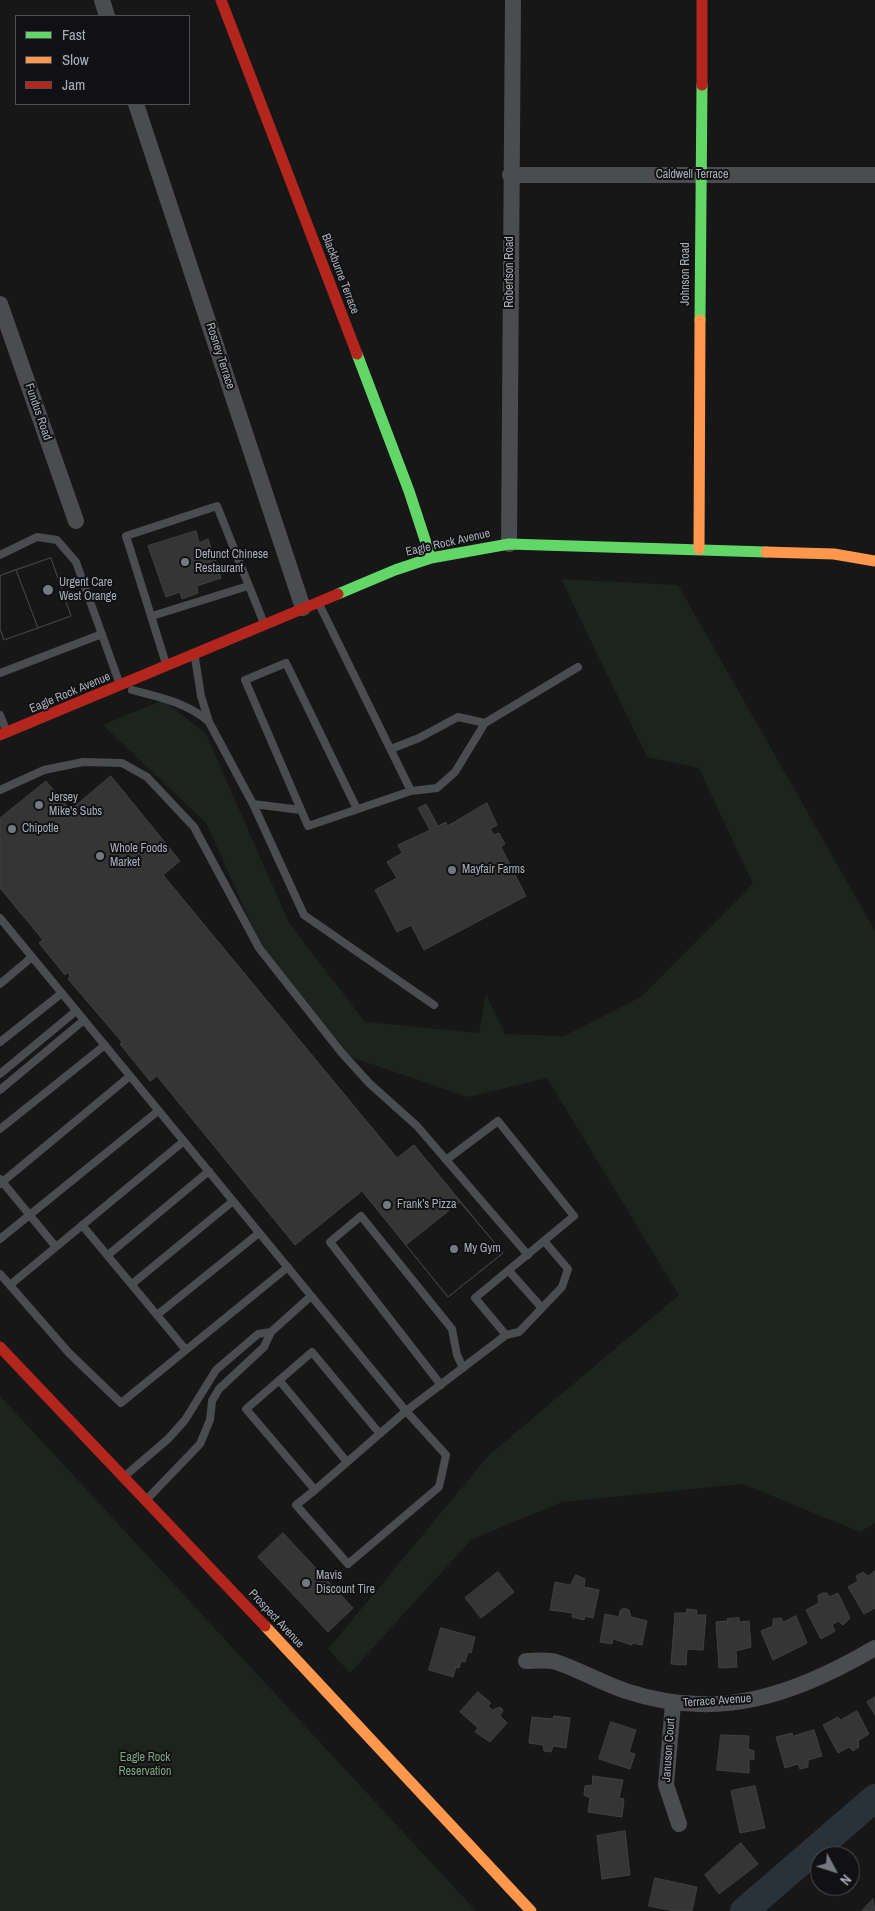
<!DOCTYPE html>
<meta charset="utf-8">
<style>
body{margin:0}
#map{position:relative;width:875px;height:1911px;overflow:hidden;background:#171717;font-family:"Archivo Narrow",sans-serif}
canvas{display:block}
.legend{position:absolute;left:15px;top:15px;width:175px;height:90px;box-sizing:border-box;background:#111113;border:1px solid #4d4f55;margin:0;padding:6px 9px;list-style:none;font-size:15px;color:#a8adb8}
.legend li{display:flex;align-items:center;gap:10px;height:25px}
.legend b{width:25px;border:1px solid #4d4f55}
.north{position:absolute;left:810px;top:1846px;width:50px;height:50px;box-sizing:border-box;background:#111113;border:1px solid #4d4f55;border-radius:50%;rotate:130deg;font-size:14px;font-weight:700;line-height:20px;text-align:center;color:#a8adb8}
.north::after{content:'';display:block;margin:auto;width:18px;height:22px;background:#757880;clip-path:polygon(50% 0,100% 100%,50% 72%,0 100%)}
</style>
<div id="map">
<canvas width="875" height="1911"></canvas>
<ul class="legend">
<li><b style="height:6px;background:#63d668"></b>Fast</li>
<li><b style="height:6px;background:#ff974d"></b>Slow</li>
<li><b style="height:6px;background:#b3261e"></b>Jam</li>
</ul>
<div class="north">N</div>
</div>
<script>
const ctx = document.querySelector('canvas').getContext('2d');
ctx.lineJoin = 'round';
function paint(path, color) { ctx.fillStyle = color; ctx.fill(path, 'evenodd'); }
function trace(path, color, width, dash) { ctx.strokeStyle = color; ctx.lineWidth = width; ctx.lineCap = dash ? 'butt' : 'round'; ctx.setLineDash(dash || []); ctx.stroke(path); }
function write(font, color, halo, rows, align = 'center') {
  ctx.font = font + ' "Archivo Narrow",sans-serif'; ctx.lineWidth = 4; ctx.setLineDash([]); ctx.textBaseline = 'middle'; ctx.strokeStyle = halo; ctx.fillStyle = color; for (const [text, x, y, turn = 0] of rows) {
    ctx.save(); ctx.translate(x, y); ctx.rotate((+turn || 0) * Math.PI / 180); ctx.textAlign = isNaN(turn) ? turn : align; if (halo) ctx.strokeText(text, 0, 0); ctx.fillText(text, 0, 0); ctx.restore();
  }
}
paint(new Path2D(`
 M561,579L678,585L875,931V1523L860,1532L743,1484L562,1502L471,1540L350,1673L328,1649L489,1455L679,1295L547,1078L468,1097L348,1056L264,953L207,824L103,725L163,700L206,734L289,923L365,1022L479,1033L486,994L505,1034L564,1036L641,997L753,884L699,768L647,757Z
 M0,1396L476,1911H0Z`), '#1d241e');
trace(new Path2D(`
 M744,1911L875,1798`), '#2a3239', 28);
const building = new Path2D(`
 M196,531L199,543L208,539L221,578L197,586L198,593L182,599L180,592L166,597L148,546Z
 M51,558L71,616L4,640L0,629V576Z
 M51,558L71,616L38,628L16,570Z
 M16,570L38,628L4,640L0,629V576Z
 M111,776L180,861L163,875L397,1158L414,1145L503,1253L448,1297L362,1191L295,1245L157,1076L150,1081L120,1044L122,1042L68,979L70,976L68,972L65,975L39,943L43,940L0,888V818L46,781L70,810Z
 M487,803L497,825L490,829L494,835L499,833L505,844L501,847L526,896L424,950L411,925L397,932L375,890L397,878L387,862L402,853L398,845L430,830L418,808L426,804L438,826L446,822L447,826Z
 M460,1202L503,1253L448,1297L406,1245Z
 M283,1533L353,1608L328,1632L258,1557Z
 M875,1571V1608L864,1614L848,1587L858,1581L856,1576L863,1572L868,1576Z
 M498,1572L514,1592L481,1618L465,1598Z
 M576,1575L585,1579L584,1587L599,1590L593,1618L585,1616L584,1620L572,1617L573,1613L550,1610L555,1582L570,1585Z
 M823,1593H827L829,1597L838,1593L850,1618L843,1625L838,1621L832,1625L835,1631L821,1639L806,1610L819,1603L818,1596Z
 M624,1608L629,1610L631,1617L647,1621L642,1645L632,1643V1645L613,1639L612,1644L600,1642L605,1614L619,1617L620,1611Z
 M687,1609L697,1610L696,1615H706L703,1650L687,1649L686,1665L671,1664L675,1613H686Z
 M796,1616L807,1643L773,1660L761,1631L773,1626V1619L781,1618L783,1622Z
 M739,1618V1622L749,1621L751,1647L736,1651L737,1667L719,1668L716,1622L726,1621L728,1625L727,1619Z
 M441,1628L475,1637L471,1653L468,1652L465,1662L461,1661L459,1668L456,1667L453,1677L429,1670Z
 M478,1692L491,1703L488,1706L492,1710L500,1707L503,1710L500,1716L507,1723L490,1742L475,1732L478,1728L460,1712Z
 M875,1697V1715L867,1702Z
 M857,1711L869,1734L858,1741L859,1747L853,1751L849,1747L838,1753L823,1725L838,1717L840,1720Z
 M554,1716L570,1718L566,1748L553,1746L551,1752L544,1751L543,1745L529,1743L532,1717L553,1719Z
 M611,1722L636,1730L629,1752L635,1754L630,1769L599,1759Z
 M814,1730L822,1756L808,1760V1767L800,1769L798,1764L785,1768L776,1737L792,1733L793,1736Z
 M721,1735L749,1736L748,1749L754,1751V1759L749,1760V1773L717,1770Z
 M593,1776L623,1780L619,1798L624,1799L622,1817L588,1812L590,1798L584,1795L585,1786L592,1785Z
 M755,1786L765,1828L740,1833L731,1791Z
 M625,1831L630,1875L602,1879L597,1836Z
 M741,1843L758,1864L719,1894L705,1875Z
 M655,1878L697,1887L692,1911H674L649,1906Z
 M873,1899L875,1911H862Z`);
paint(building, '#353536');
trace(building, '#3f4043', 1);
trace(new Path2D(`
 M0,555L37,537L57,540L76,562L119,682
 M320,606L411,791L308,826L245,680L286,663L357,809
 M152,616L248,586
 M195,658L201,696L209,722L253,804L301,810
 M166,664L126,536L217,506L263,621
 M0,673L102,634
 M132,690C159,697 188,703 209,722
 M0,715L6,730
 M391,749L419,738L458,717L485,723
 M0,790L44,770L83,762L122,763L147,777L194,827L259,948L341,1052L369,1083L417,1126L528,1255
 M411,791L437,788L455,772L485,723L578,667
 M253,804L304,915L434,1005
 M0,918L406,1411L446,1455L439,1487L348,1564L296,1505L315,1490
 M0,984L32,957
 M0,1042L62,993
 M0,1074L76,1011
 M0,1090L84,1020
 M0,1129L105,1045
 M446,1160L498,1121L574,1216L475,1298L506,1335L519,1332L562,1287L568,1269L545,1242
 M0,1179L56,1247
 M0,1184L130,1076
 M82,1225L186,1350
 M0,1239L158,1111
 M108,1255L209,1171
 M509,1271L542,1308
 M0,1274L69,1353L121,1403L288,1267
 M132,1284L233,1201
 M10,1285L184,1141
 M157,1315L259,1233
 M279,1380L347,1462
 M441,1385L330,1242L361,1216L452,1329L457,1355L463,1368
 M380,1434L312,1352L246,1409L315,1490L406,1411L506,1335
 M126,1475L168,1439L185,1420L216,1370L258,1334L271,1332
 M149,1497L200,1444L210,1420L212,1401L219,1389L264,1347L271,1332L311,1296`), '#4b4c50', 8);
trace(new Path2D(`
 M102,0L107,16
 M136,104L303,608
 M510,175H875
 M0,304L76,521
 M509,544L513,0
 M526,1661C535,1661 547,1659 556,1662C580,1670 602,1683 626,1691C718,1722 795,1695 875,1648
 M673,1704L666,1785L679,1824`), '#4b4c50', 16);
trace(new Path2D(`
 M700,320L702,85
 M357,354L409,491L431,558
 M338,594L395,570L431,558L509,544L766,552`), '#63d668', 11);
trace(new Path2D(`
 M699,549L700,320
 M766,552L834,554L875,561
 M265,1626L531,1911`), '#ff974d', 11);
trace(new Path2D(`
 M221,0L357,354
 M702,85V0
 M0,735L338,594
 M0,1347L265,1626`), '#b3261e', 11);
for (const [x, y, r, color] of [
 [185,562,5,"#757880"],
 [48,590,6,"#757880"],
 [39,805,5,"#757880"],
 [12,829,5,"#757880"],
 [100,856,5,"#757880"],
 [452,870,5,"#757880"],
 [387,1205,5,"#757880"],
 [454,1249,5,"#757880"],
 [306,1583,5,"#757880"]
]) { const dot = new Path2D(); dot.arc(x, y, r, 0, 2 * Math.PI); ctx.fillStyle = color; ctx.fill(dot); trace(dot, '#111113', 2); }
write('12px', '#a8adb8', '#111113', [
 ["Caldwell Terrace",692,175],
 ["Robertson Road",510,272,-90],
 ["Blackburne Terrace",340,274,69],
 ["Johnson Road",686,274,-90],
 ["Rosney Terrace",220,356,72],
 ["Fundus Road",38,412,71],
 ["Eagle Rock Avenue",448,543,-13],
 ["Eagle Rock Avenue",70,693,-23],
 ["Prospect Avenue",276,1619,47],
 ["Terrace Avenue",717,1701,-4],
 ["Januson Court",669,1750,-86]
]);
write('12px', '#a8adb8', '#111113', [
 ["Defunct Chinese",195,555],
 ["Restaurant",195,569],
 ["Urgent Care",59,583],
 ["West Orange",59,597],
 ["Jersey",49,798],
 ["Mike's Subs",49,812],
 ["Chipotle",22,829],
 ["Whole Foods",110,849],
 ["Market",110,863],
 ["Mayfair Farms",462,870],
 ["Frank’s Pizza",397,1205],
 ["My Gym",464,1249],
 ["Mavis",316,1576],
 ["Discount Tire",316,1590]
], 'left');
write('12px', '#7fa381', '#111113', [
 ["Eagle Rock",145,1758],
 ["Reservation",145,1772]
]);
</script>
